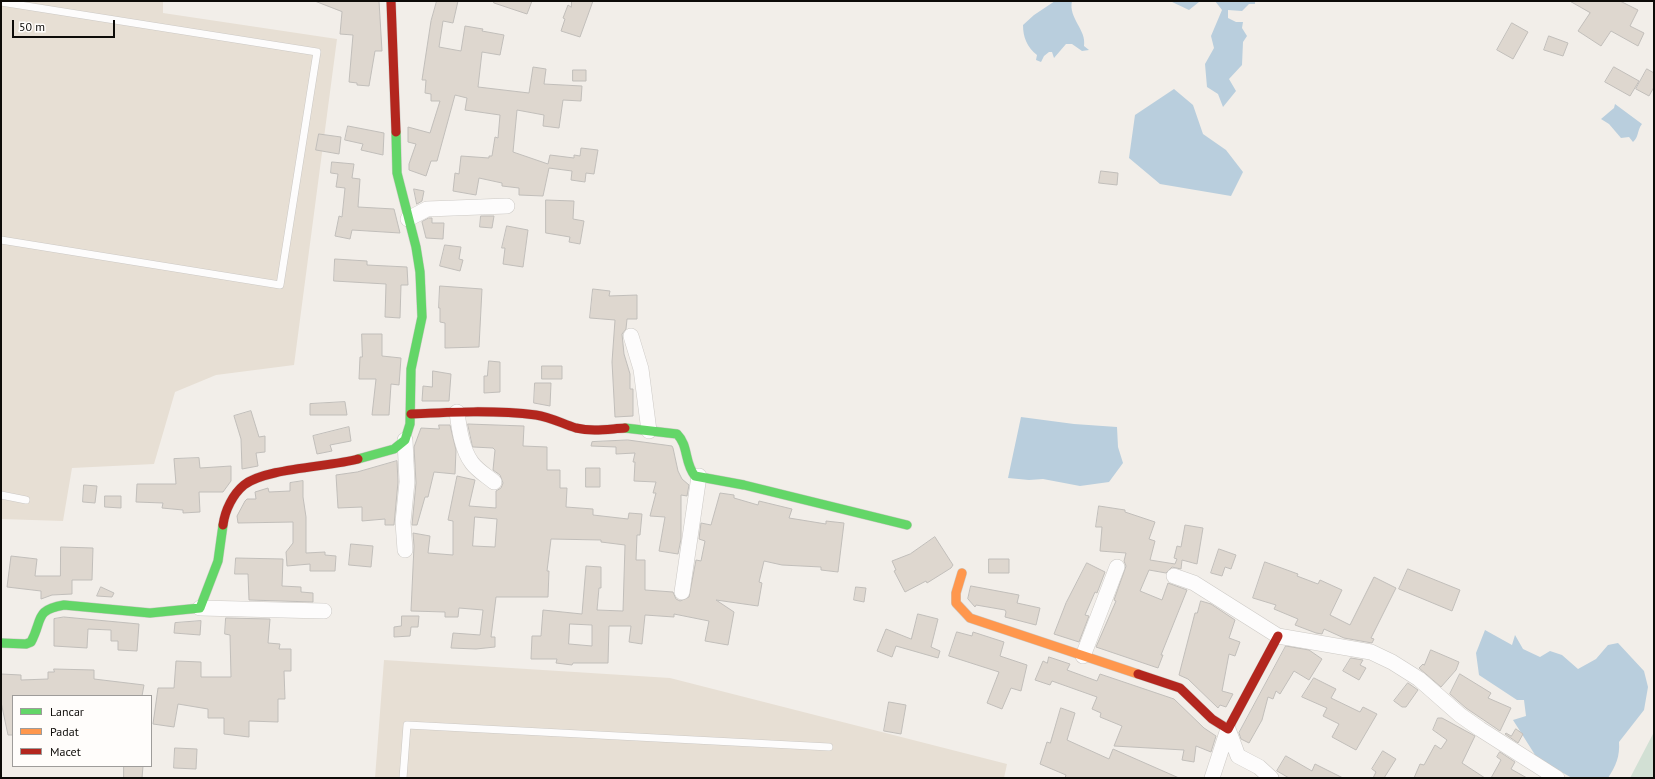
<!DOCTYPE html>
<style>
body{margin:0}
#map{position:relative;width:1655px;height:779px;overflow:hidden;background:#f2eee9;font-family:"PT Sans",sans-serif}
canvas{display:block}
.frame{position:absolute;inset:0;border:2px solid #0d0b08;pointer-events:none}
.legend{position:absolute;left:12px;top:695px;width:140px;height:72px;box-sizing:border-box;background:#fffdfb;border:1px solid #9e9c9a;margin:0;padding:5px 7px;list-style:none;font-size:12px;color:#0d0b08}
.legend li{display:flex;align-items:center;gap:8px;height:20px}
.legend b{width:20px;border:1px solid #9e9c9a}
.scale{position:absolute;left:12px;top:20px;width:103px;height:18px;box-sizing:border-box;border:2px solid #0d0b08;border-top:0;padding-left:5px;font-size:12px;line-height:14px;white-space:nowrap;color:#0d0b08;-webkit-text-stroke:3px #fffdfb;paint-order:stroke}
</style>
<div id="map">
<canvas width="1655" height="779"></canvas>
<div class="frame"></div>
<ul class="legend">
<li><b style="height:5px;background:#63d668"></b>Lancar</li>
<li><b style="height:5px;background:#ff974d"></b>Padat</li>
<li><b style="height:5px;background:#b3261e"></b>Macet</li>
</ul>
<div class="scale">50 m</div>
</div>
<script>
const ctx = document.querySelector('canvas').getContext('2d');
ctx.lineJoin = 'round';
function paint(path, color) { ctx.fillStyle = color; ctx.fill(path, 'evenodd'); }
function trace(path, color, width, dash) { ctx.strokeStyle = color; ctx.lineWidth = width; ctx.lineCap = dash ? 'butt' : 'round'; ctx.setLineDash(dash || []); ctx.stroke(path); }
paint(new Path2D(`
 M1,1H163V13L337,39L294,365L216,375L175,392L154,464L72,468L63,521L1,519Z
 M384,660L670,678L1007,764L1004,778H375Z`), '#e7dfd4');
paint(new Path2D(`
 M1654,732V778H1630Z`), '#d2e0d4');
paint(new Path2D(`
 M1055,1H1072C1068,18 1087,30 1084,46L1089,50L1082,51L1072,44H1066L1054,58L1052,52H1049L1044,56L1041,62L1036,60L1037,55C1027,47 1023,37 1023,25L1034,15Z
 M1170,1H1255V4H1249L1242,11L1228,10V18L1236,22H1243L1242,28L1247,36L1243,42L1242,65L1229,79L1236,91L1223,107L1218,94L1207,87L1205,64L1214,48L1211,36L1222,10L1215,1L1199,2L1189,10Z
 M1174,89L1193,105L1203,134L1226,150L1243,172L1231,196L1160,184L1129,158L1135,115Z
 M1615,104L1642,124C1637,130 1639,137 1633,142L1629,137L1621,138L1609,124L1601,119L1614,108Z
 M1021,417L1074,424L1117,427L1118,447L1123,463L1109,482L1080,486L1043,479L1029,480L1008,478Z
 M1485,630L1512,645L1515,635L1523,649L1540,657L1550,651L1562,655L1578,669L1596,659L1608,645L1618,643L1644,671L1648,687L1644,710L1619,742C1620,756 1616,766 1608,778H1572L1537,758L1513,720L1526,716L1524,700H1517L1479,675L1476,653Z`), '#b9cedd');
const building = new Path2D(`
 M315,1H379L382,51H375L369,86L357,85V83L349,82L353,35L340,34L342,12Z
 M437,1H458L453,23L443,21L439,47L461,51L465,26L483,29L482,31L504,35L500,55L482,52L478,87L529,93L533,67L546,69L544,84L582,86L581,101L563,100L559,128L543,126L544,115L517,110L513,152L548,164L550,155L574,158V155L580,156L581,148L598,150L594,174L586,173L585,182L571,180L572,171L549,168L543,196L519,195V188L502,186V183L479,178L476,195L453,191L455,173L459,174L461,156L489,158V156H492L495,137L498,138L500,115L465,110L467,98L455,95L437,161H431L426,176L409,170V164L416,144L408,142V127L430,133L440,101H431V94L425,93L426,80H422L431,21Z
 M494,1H532L527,14L494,3Z
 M572,1H593L580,37L561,31L565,19L563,18L568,5L571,7Z
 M1570,1H1620L1638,10L1630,26L1644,33L1638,46L1611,31L1601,46L1578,31L1590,13Z
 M1512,23L1528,32L1513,59L1497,50Z
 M1549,36L1568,43L1563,56L1544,50Z
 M1614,67L1639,81L1630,96L1605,82Z
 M1647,69L1654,73V87L1649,96L1636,89Z
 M573,70H586V81H573Z
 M348,126L384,133L383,155L361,150L363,144L345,140Z
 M319,134L341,137L339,154L316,150Z
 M332,162L354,164L352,178L360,179L358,207L394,209L400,233L352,230L350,239L335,236L339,216L342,217L345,188L336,187L338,174L331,173Z
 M1101,171L1118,173L1117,185L1099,183Z
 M414,189L424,191L422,201L417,204Z
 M546,200L574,201L573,219L584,221L580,244L569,242L570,237L546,233Z
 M481,216H494L492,228L480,227Z
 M429,218H432V223H444L443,239L426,238L422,222Z
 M507,226L528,230L523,267L503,264L505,248H502Z
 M445,245L461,247L459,259L463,260L460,271L440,266Z
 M335,259L367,261V265L407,267L408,285H401L400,318L385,317L386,284L334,281Z
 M440,286L482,289L479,347L445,348V323L440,322V308H439Z
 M593,289L610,291L609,296L637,295V319H627L626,329L622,334L624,354L630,374V389H633V416L615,417L612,362L615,320L590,318Z
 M362,334H382V356L401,358L399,385L391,384L389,415H372L376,379H359L360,357H362Z
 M489,361L500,362V392L484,393V376H487Z
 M542,366H562V379H542Z
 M433,371L451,374L449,401H422L423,386L432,387Z
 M535,383H551L550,406L534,403Z
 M345,402L347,415H310V404Z
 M251,411L259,437L265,436V452L256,453L258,466L242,469L241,439L234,416Z
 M468,424L524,426L523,446L547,447V470H560V488H567L566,507L593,509V515L628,519L629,513L642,514L640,535H637L636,560H645V590L673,592L676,599L680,601L689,597L696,560L701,561L705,541L699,539L701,523L711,525L720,493L734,495V498L758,505L759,501L792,509L789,518L826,524V521L844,523L838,572L821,570V567L782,565L764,561L759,582L762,583L758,606L716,600L734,612L728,645L705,641L709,621L674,614V617L645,615L642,644L629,642L631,626H609L608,663H573L572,665L556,663L557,659H531L532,636H541L543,610L582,614L586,566L601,567V588H599L597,610L623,611L625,545L601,542V540L551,539L547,571H549L548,597H496L491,637H495V647L476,649L451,648L453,633L480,635L483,610L459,608L458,617H445V612L411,611L414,546L413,533L430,536L428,553L453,555V521L448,520L457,476L475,480L469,506L496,508V491L501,488L503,483L500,475L493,470L495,450L493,448L473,447ZM475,517L497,519L495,547L473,546ZM570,624L592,625V646L569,644Z
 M439,425H450L456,450L455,474L434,472L428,497H425L417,525H412L416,483L414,447L421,428L439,429Z
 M349,427L351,441L330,445L332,451L317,454L313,436Z
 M628,440L672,446L673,448L678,471L682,479L689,485L687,496L681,495V539L678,554L659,551L665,517L650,516L656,493H653L656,482L634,481L635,462H633L635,453L616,454V447L591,446L592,442Z
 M199,458L200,468L231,466V481L223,492H199L200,512L183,513V510L162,508L163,503L136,502L137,484H176L174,459Z
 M397,461L398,482L394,525H385V519L362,521V507L338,508L336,475L357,472Z
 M586,468H600V487H586Z
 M303,481V497L306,517V553L325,552V555L336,556L335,571H310V564L287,566L286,552L293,543V522L238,523L237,516L245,501L247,499H256L255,492L268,488L269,492L290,491V483Z
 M84,485L97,486L95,503L83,502Z
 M105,496H121V508L105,507Z
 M1099,506L1125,510V512L1155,522L1149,539L1155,541L1150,560L1175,564L1177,559L1174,558L1177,546L1181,547L1185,525L1203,528L1197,564L1182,560L1181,569L1172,567L1166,573L1149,570L1140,591L1162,600L1168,583L1187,590L1161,655H1163L1158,668L1096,647L1116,601L1114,600L1126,566L1124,561L1126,553L1100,551L1102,527H1096Z
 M935,537L953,565L951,568L927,583L926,581L905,592L894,571L896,570L892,561L910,554Z
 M351,544L373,546L371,567L349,565Z
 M61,547L93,548L92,580H72V594L52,595L41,599V591L7,587L11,556L37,559L35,576H60Z
 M1219,549L1236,555L1231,569L1225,567L1222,576L1211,573Z
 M236,558L283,559L282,586L301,587V592L313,593V602L249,600L248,574H235Z
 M989,559H1009V573H989Z
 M1265,562L1298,574L1297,576L1318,584L1320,580L1342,590L1330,615L1350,625L1374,577L1396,588L1371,638L1374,639L1372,643L1344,638L1324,629L1322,634L1316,633L1295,625L1298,619L1274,609L1276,605L1253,598Z
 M1087,563L1105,572L1097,593L1095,592L1085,615L1089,616L1079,642L1054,634L1066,603Z
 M1408,569L1460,590L1452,611L1399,589Z
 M971,586L1019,595L1017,603L1040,608L1036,625L1005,617L1006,612L1005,610L976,605L975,607L968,599Z
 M101,587L114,593L112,597L97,596Z
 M856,587L866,588L864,602L854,600Z
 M1201,601L1211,604L1235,620L1229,638L1240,642L1235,656L1229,654L1222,691L1233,694L1226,707L1220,705L1218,708L1188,679L1179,675L1195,613H1197Z
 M918,614L938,619L931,647L940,651L938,658L896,646L892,657L877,651L886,629L911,639Z
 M402,616H419L418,627H411L410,636L394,637V627L401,626Z
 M64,617L139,624L137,651L118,650V641H111V630L88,629L87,648L54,646V619Z
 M226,618L270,619L268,643L280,644L279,649H291V671H284L285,699H278V722L249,721V737L224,734V718H208V709L178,704L174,727L153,724L158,688H174L176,661L201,662V677H231L230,635L225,634Z
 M201,621L200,635L174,633L175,623Z
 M957,632L972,636L973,632L1004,642L1000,656L1027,665L1021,691L1011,688L1002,709L987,703L999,672L949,656Z
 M1286,646L1309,650L1322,659L1309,680L1294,671L1280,694L1276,691L1273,699L1268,697L1262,720L1249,743L1241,739L1239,733Z
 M1431,650L1459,662L1456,670L1441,687L1419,668L1423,664L1424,665Z
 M1049,657L1070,664L1067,670L1097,681L1100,674L1174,699L1204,728L1216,736L1211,752L1196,746L1194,762L1182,760L1184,750L1114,746L1122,726L1100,717L1101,713L1092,709L1097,697L1052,681L1050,685L1035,680L1043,661L1047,663Z
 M1351,658L1363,660L1360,665L1366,668L1359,680L1343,671Z
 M54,669L94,670V679L144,685L142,696H13V735H8L1,702V674L21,675V680L48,679V672H54Z
 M1460,674L1491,693L1488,698L1511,708L1500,731L1466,708L1450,694Z
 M1314,678L1336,689L1331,698L1360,712L1363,707L1377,714L1356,750L1332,737L1339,724L1323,716L1327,708L1302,697Z
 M1408,683L1418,690L1406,707H1402L1394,701Z
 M889,702L906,705L901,734L884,731Z
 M1061,708L1075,713L1067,740L1109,759L1113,749L1179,778H1065L1066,775L1040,764L1047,742L1050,743Z
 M1438,718H1442L1475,736L1462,763L1485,778H1414L1420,764L1424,765L1435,745L1441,749L1447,740L1433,730Z
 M1516,729L1523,734L1518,743L1505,734L1506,733L1511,736Z
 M175,748L197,749L196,769L174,768Z
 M1383,751L1396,759L1384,778H1373L1376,772L1372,769Z
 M1500,752L1515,762L1511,769L1527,778H1491L1501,760L1497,757Z
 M1286,756L1312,771L1315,764L1343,778H1289L1277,771Z
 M124,766H143L142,778H124Z`);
paint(building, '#ded7cf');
trace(building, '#c1beba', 1);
const lane = new Path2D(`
 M1,2L317,52L280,285L1,240
 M1,495L26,500
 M403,778L407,725L829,747`);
const street = new Path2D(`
 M408,219L427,209L507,206
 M631,336L641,369L649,431
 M457,412C459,428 462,450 472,463C478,471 487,476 494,482
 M405,550L403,522L407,482L405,440
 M1174,576L1194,583L1278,636L1371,652L1392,662L1419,679L1460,715L1480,729L1557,778
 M682,592L699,476
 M200,608L324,611
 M1083,656L1117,567
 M1228,729L1238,756L1259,767L1271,778
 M1212,778L1228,729`);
const fast = new Path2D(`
 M625,428L677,434C689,446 684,463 695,476L744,485L907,525
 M358,459L394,449L405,440L410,424L411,369L422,317L420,272L416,247L397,173L396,132
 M1,643L26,644L31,642C43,620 34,610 64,605L150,613L200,608L218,561L223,525`);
const slow = new Path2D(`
 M962,573L956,593V603L970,618L1138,674`);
const jam = new Path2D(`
 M391,1L396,132
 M411,414C452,412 495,410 536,415C550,417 563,424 576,428C593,432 608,429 625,428
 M223,525C225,510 233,494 244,485C265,468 330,467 358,459
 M1138,674L1180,688L1212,719L1228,729L1278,636`);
trace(lane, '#ccc9c5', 8);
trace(street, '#ccc9c5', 16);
trace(fast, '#ccc9c5', 10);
trace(slow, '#ccc9c5', 10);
trace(jam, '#ccc9c5', 10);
trace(lane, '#fdfcfc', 7);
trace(street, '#fdfcfc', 15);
trace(fast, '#63d668', 9);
trace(slow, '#ff974d', 9);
trace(jam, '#b3261e', 9);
</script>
